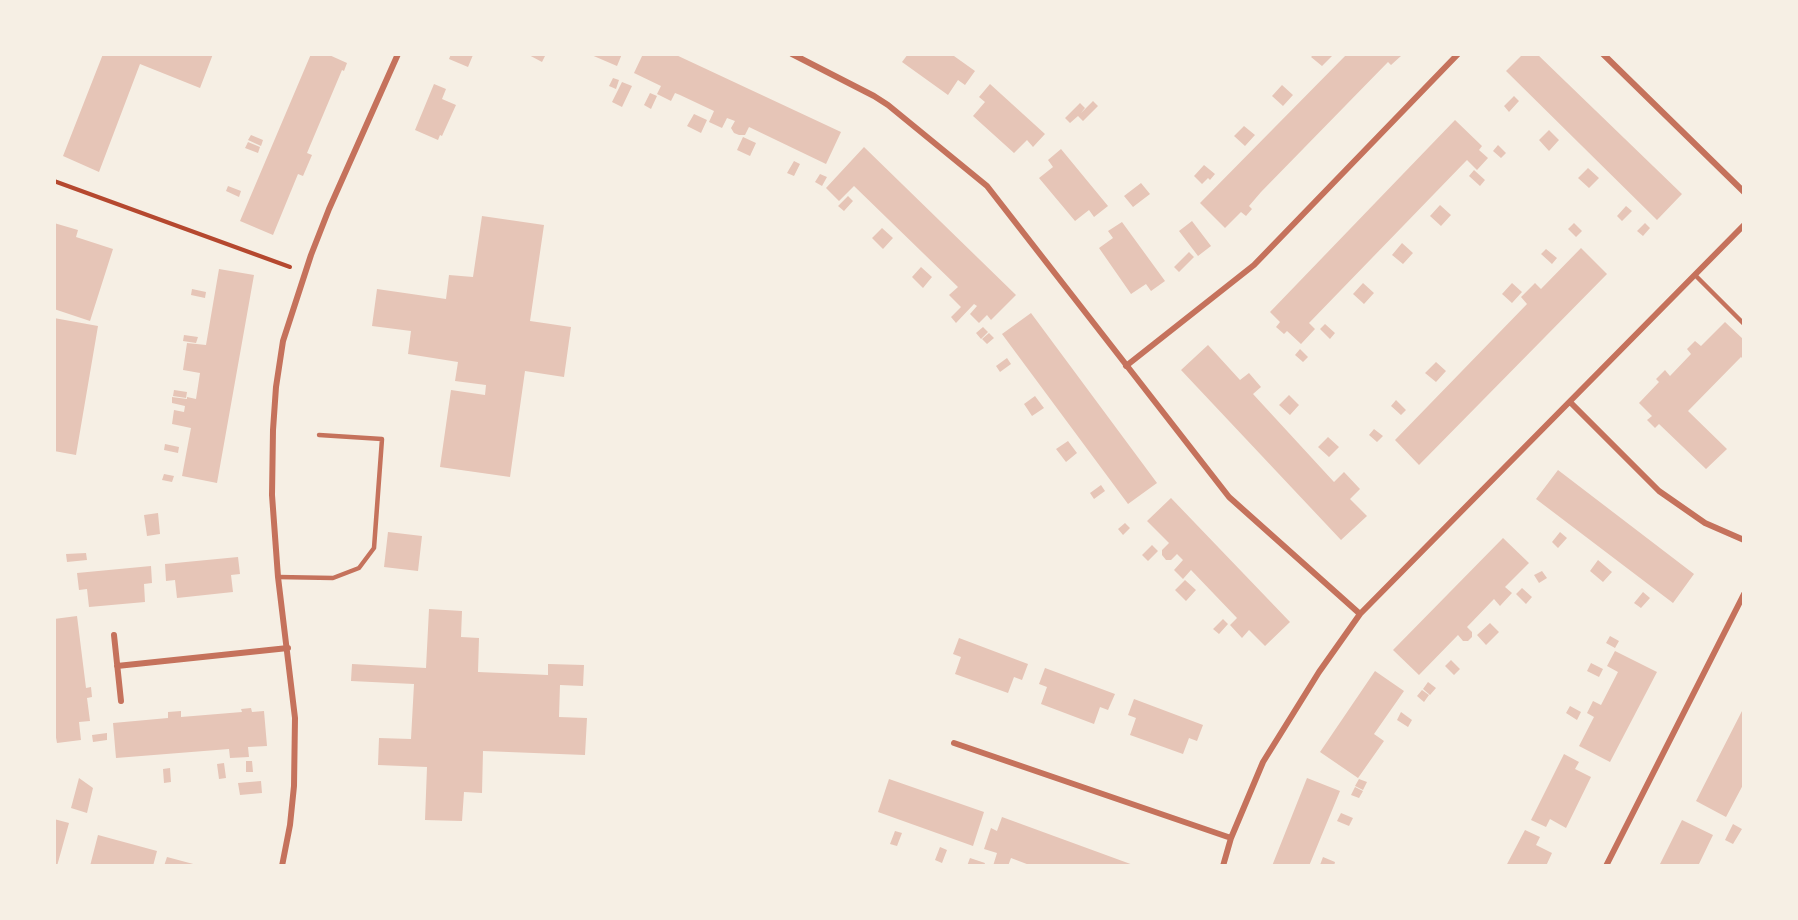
<!DOCTYPE html>
<style>
body{margin:0}
#map{position:relative;width:1798px;height:920px;overflow:hidden;background:#f6efe4;font-family:"Noto Sans",sans-serif}
canvas{display:block}
.frame{position:absolute;inset:0;border:56px solid #f6efe4;pointer-events:none}
</style>
<div id="map">
<canvas width="1798" height="920"></canvas>
<div class="frame"></div>
</div>
<script>
const ctx = document.querySelector('canvas').getContext('2d');
ctx.lineJoin = 'round';
function paint(path, color) { ctx.fillStyle = color; ctx.fill(path, 'evenodd'); }
function trace(path, color, width, dash) { ctx.strokeStyle = color; ctx.lineWidth = width; ctx.lineCap = dash ? 'butt' : 'round'; ctx.setLineDash(dash || []); ctx.stroke(path); }
paint(new Path2D(`
 M103,54H213L200,88L140,64L99,172L63,156Z
 M311,54H327L347,63L344,71L342,70L307,153L312,155L303,176L298,174L273,235L240,221Z
 M451,54H471L473,55L468,67L449,59Z
 M527,54H546L542,62Z
 M589,54H622L617,66Z
 M643,54H674L841,132L826,164L749,127L745,135H739L734,133L731,128L735,121L727,118L722,128L709,122L714,111L680,95L675,93L671,101L657,94L661,86L634,73Z
 M908,54H955L954,56L975,71L965,85L958,80L948,95L902,62Z
 M1314,54H1330L1332,56L1322,66L1311,57Z
 M1347,54H1399L1401,56L1391,65L1388,62L1261,192L1249,206L1252,209L1246,216L1241,212L1225,228L1200,203Z
 M1523,54H1537L1682,194L1657,220L1506,71Z
 M613,78L619,80L616,89L609,86Z
 M622,82L632,86L622,107L612,102Z
 M434,84L446,89L442,99L456,105L442,136L440,135L438,140L415,130Z
 M990,84L1045,134L1033,147L1027,140L1014,153L973,116L985,102L979,97Z
 M1282,85L1293,95L1283,106L1272,96Z
 M650,93L657,96L651,109L644,105Z
 M1514,96L1519,101L1509,112L1504,106Z
 M1093,101L1098,106L1083,121L1078,116L1070,123L1065,118L1080,103L1085,108L1081,113Z
 M694,114L707,120L701,133L687,126Z
 M1455,120L1482,146L1479,150L1488,158L1477,170L1467,160L1466,161L1309,323L1315,329L1301,344L1287,331L1284,334L1276,327L1280,322L1270,312Z
 M1244,126L1255,135L1245,146L1234,136Z
 M1549,130L1559,140L1549,151L1539,140Z
 M251,135L263,140L261,146L248,140Z
 M743,137L756,143L750,156L737,150Z
 M248,142L260,147L258,153L245,148Z
 M1498,145L1506,153L1501,158L1493,151Z
 M864,147L1016,295L991,320L987,315L979,323L970,314L977,306L974,304L956,323L951,317L961,307L949,295L958,287L854,186L839,201L826,188Z
 M1061,149L1108,206L1094,217L1089,210L1075,221L1039,178L1053,167L1048,160Z
 M794,161L800,164L794,176L787,173Z
 M1204,165L1215,174L1210,180L1208,178L1202,184L1194,176Z
 M1588,168L1599,178L1589,188L1578,178Z
 M1474,170L1485,180L1480,186L1469,176Z
 M820,174L827,177L822,186L815,182Z
 M1141,183L1150,194L1133,207L1124,196Z
 M228,186L241,191L239,197L226,191Z
 M848,196L853,201L844,211L838,206Z
 M1440,205L1451,215L1441,226L1430,216Z
 M1626,206L1632,211L1622,221L1617,216Z
 M482,216L544,225L530,321L571,327L564,377L525,371L510,477L440,467L451,390L485,395L486,385L455,381L458,362L408,354L411,331L372,326L377,289L446,299L449,275L473,277Z
 M1192,221L1211,246L1198,256L1179,231Z
 M1122,222L1165,281L1151,291L1146,284L1131,294L1099,248L1113,238L1108,231Z
 M54,223L78,230L76,237L113,249L90,321L54,309Z
 M1574,223L1582,231L1576,237L1568,229Z
 M1645,223L1650,228L1643,236L1637,231Z
 M882,228L893,238L883,249L872,238Z
 M1402,243L1413,253L1403,264L1392,255Z
 M1581,248L1607,274L1419,465L1395,440L1527,304L1521,297L1535,283L1541,289Z
 M1546,249L1557,258L1552,264L1541,254Z
 M1189,252L1194,257L1179,272L1174,267Z
 M921,267L932,277L923,288L912,277Z
 M219,269L254,275L217,483L182,476L191,428L172,424L174,410L184,412L185,406L172,403V397L187,399V397L196,399L200,373L183,370L187,343L206,345Z
 M1363,283L1374,293L1364,304L1353,294Z
 M1512,283L1522,292L1512,303L1502,294Z
 M192,289L206,292L205,298L191,295Z
 M1031,313L1157,483L1128,504L1002,334Z
 M54,318L98,326L76,455L54,451Z
 M1725,322L1744,340V360L1741,357L1688,411L1727,449L1706,469L1659,424L1655,428L1647,420L1652,416L1639,403L1659,382L1656,379L1665,370L1670,376L1691,354L1687,349L1695,341L1701,346Z
 M1325,324L1335,333L1330,339L1320,329Z
 M983,327L988,332L981,339L976,333Z
 M989,333L994,338L987,344L982,339Z
 M184,335L198,337L196,343L183,341Z
 M1208,345L1240,380L1249,373L1261,387L1253,394L1334,482L1344,472L1360,489L1350,499L1367,516L1341,540L1181,370Z
 M1300,349L1308,357L1303,362L1295,355Z
 M1007,358L1011,364L1000,372L996,366Z
 M1436,362L1446,371L1436,382L1425,373Z
 M174,390L187,392L186,398L173,396Z
 M1289,395L1299,405L1290,415L1279,405Z
 M1035,396L1044,408L1032,416L1024,404Z
 M1396,400L1406,410L1401,415L1391,406Z
 M1374,429L1383,436L1377,442L1369,435Z
 M1328,437L1339,447L1329,457L1318,447Z
 M1068,441L1077,453L1066,462L1056,449Z
 M165,444L179,447L178,453L164,450Z
 M1558,470L1694,574L1673,603L1536,499Z
 M164,474L174,476L172,482L162,480Z
 M1101,485L1105,491L1094,499L1090,493Z
 M1171,498L1290,622L1265,646L1249,630L1242,638L1230,625L1237,618L1191,570L1183,579L1174,570L1183,560L1177,554L1171,560H1166L1162,555V550L1169,543L1147,521Z
 M158,513L160,534L147,536L144,515Z
 M1125,523L1130,528L1123,535L1118,529Z
 M388,532L422,536L418,571L384,567Z
 M1560,532L1567,538L1558,548L1552,542Z
 M1503,538L1529,563L1505,587L1512,593L1500,606L1494,599L1467,627L1472,632V637L1468,641H1463L1458,635L1419,675L1393,650Z
 M1152,545L1158,551L1148,561L1142,555Z
 M86,553L87,560L67,562L66,554Z
 M238,557L240,574L231,575L233,592L177,598L175,580L166,581L165,564Z
 M1598,560L1612,572L1603,582L1590,571Z
 M151,566L152,583L144,584L145,602L89,607L87,589L79,590L77,573Z
 M1542,571L1547,578L1539,583L1534,575Z
 M1185,580L1196,590L1186,601L1175,590Z
 M1522,588L1532,597L1526,604L1516,594Z
 M1643,592L1650,598L1641,608L1634,603Z
 M429,609L462,611L461,637L479,638L478,672L548,675V664L584,665L583,686L560,685L559,717L587,718L585,755L483,751L482,793L464,792L462,821L425,820L427,767L378,765L379,738L411,739L414,684L351,681L352,664L426,668Z
 M77,616L86,688L91,687L92,697L87,698L90,721L79,722L81,740L57,743L54,727V619Z
 M1223,619L1228,624L1219,634L1213,629Z
 M1490,623L1499,632L1486,645L1477,635Z
 M1610,636L1619,641L1615,648L1606,643Z
 M959,638L1028,664L1022,680L1014,677L1008,693L955,674L961,657L953,654Z
 M1615,651L1657,672L1610,762L1579,746L1594,717L1587,713L1593,701L1601,705L1618,672L1607,666Z
 M1451,660L1460,669L1454,675L1445,666Z
 M1591,663L1603,669L1599,677L1587,671Z
 M1045,668L1115,694L1108,710L1100,707L1094,724L1041,704L1047,687L1039,684Z
 M1375,671L1404,691L1374,734L1384,741L1358,778L1320,752Z
 M1428,682L1436,688L1430,695L1423,689Z
 M1422,690L1429,695L1424,702L1417,696Z
 M1134,699L1203,725L1197,741L1189,738L1183,754L1130,735L1136,718L1128,715Z
 M1570,706L1581,712L1577,720L1566,713Z
 M251,708L252,712L264,711L267,746L248,747L249,757L230,758L229,749L116,758L113,723L168,718V712L181,711V717L242,712L241,709Z
 M1742,711L1744,713V783L1726,817L1696,801Z
 M1401,712L1412,720L1408,727L1397,720Z
 M107,733V740L93,742L92,735Z
 M1564,754L1579,762L1575,769L1591,777L1566,828L1550,819L1546,827L1531,820Z
 M246,761H252L253,772H246Z
 M224,763L226,778L219,779L217,764Z
 M170,768L171,782L164,783L163,769Z
 M79,778L93,788L87,813L71,808Z
 M1307,778L1340,791L1309,866H1272Z
 M889,779L984,812L973,846L878,812Z
 M1359,779L1367,782L1363,790L1355,786Z
 M261,781L262,793L240,795L238,783Z
 M1355,787L1363,791L1359,798L1351,795Z
 M1341,813L1353,818L1349,826L1337,821Z
 M1002,817L1136,866H1032L1011,858L1008,866H993L997,853L984,849L991,828L997,831Z
 M54,819L69,823L57,866H54Z
 M1682,820L1713,835L1698,866H1659Z
 M1733,824L1742,829L1733,844L1725,840Z
 M1525,830L1540,837L1536,845L1552,853L1546,866H1506Z
 M895,831L902,833L897,846L890,844Z
 M98,835L157,851L153,866H90Z
 M940,847L947,850L942,863L935,860Z
 M167,857L197,865V866H164Z
 M1323,857L1335,862L1334,866L1320,865Z
 M970,858L985,863L984,866H967Z`), '#e6c5b7');
trace(new Path2D(`
 M54,181L290,267`), '#b5482f', 4);
trace(new Path2D(`
 M1695,275L1744,324
 M278,577L333,578L359,568L374,548L382,439L319,435`), '#c5725c', 4.5);
trace(new Path2D(`
 M792,54L874,96L888,105L987,186L1229,497L1360,614
 M1603,54L1744,192
 M1126,366L1254,265L1458,54
 M1570,402L1659,491L1705,523L1744,540
 M114,635L121,701
 M117,666L288,648
 M954,743L1231,838
 M282,866L290,825L294,786L295,718L278,577L272,495L273,430L276,387L283,341L311,255L329,209L398,54
 M1223,866L1231,838L1263,762L1319,672L1360,614L1744,225
 M1606,866L1744,594`), '#c5725c', 6);
</script>
